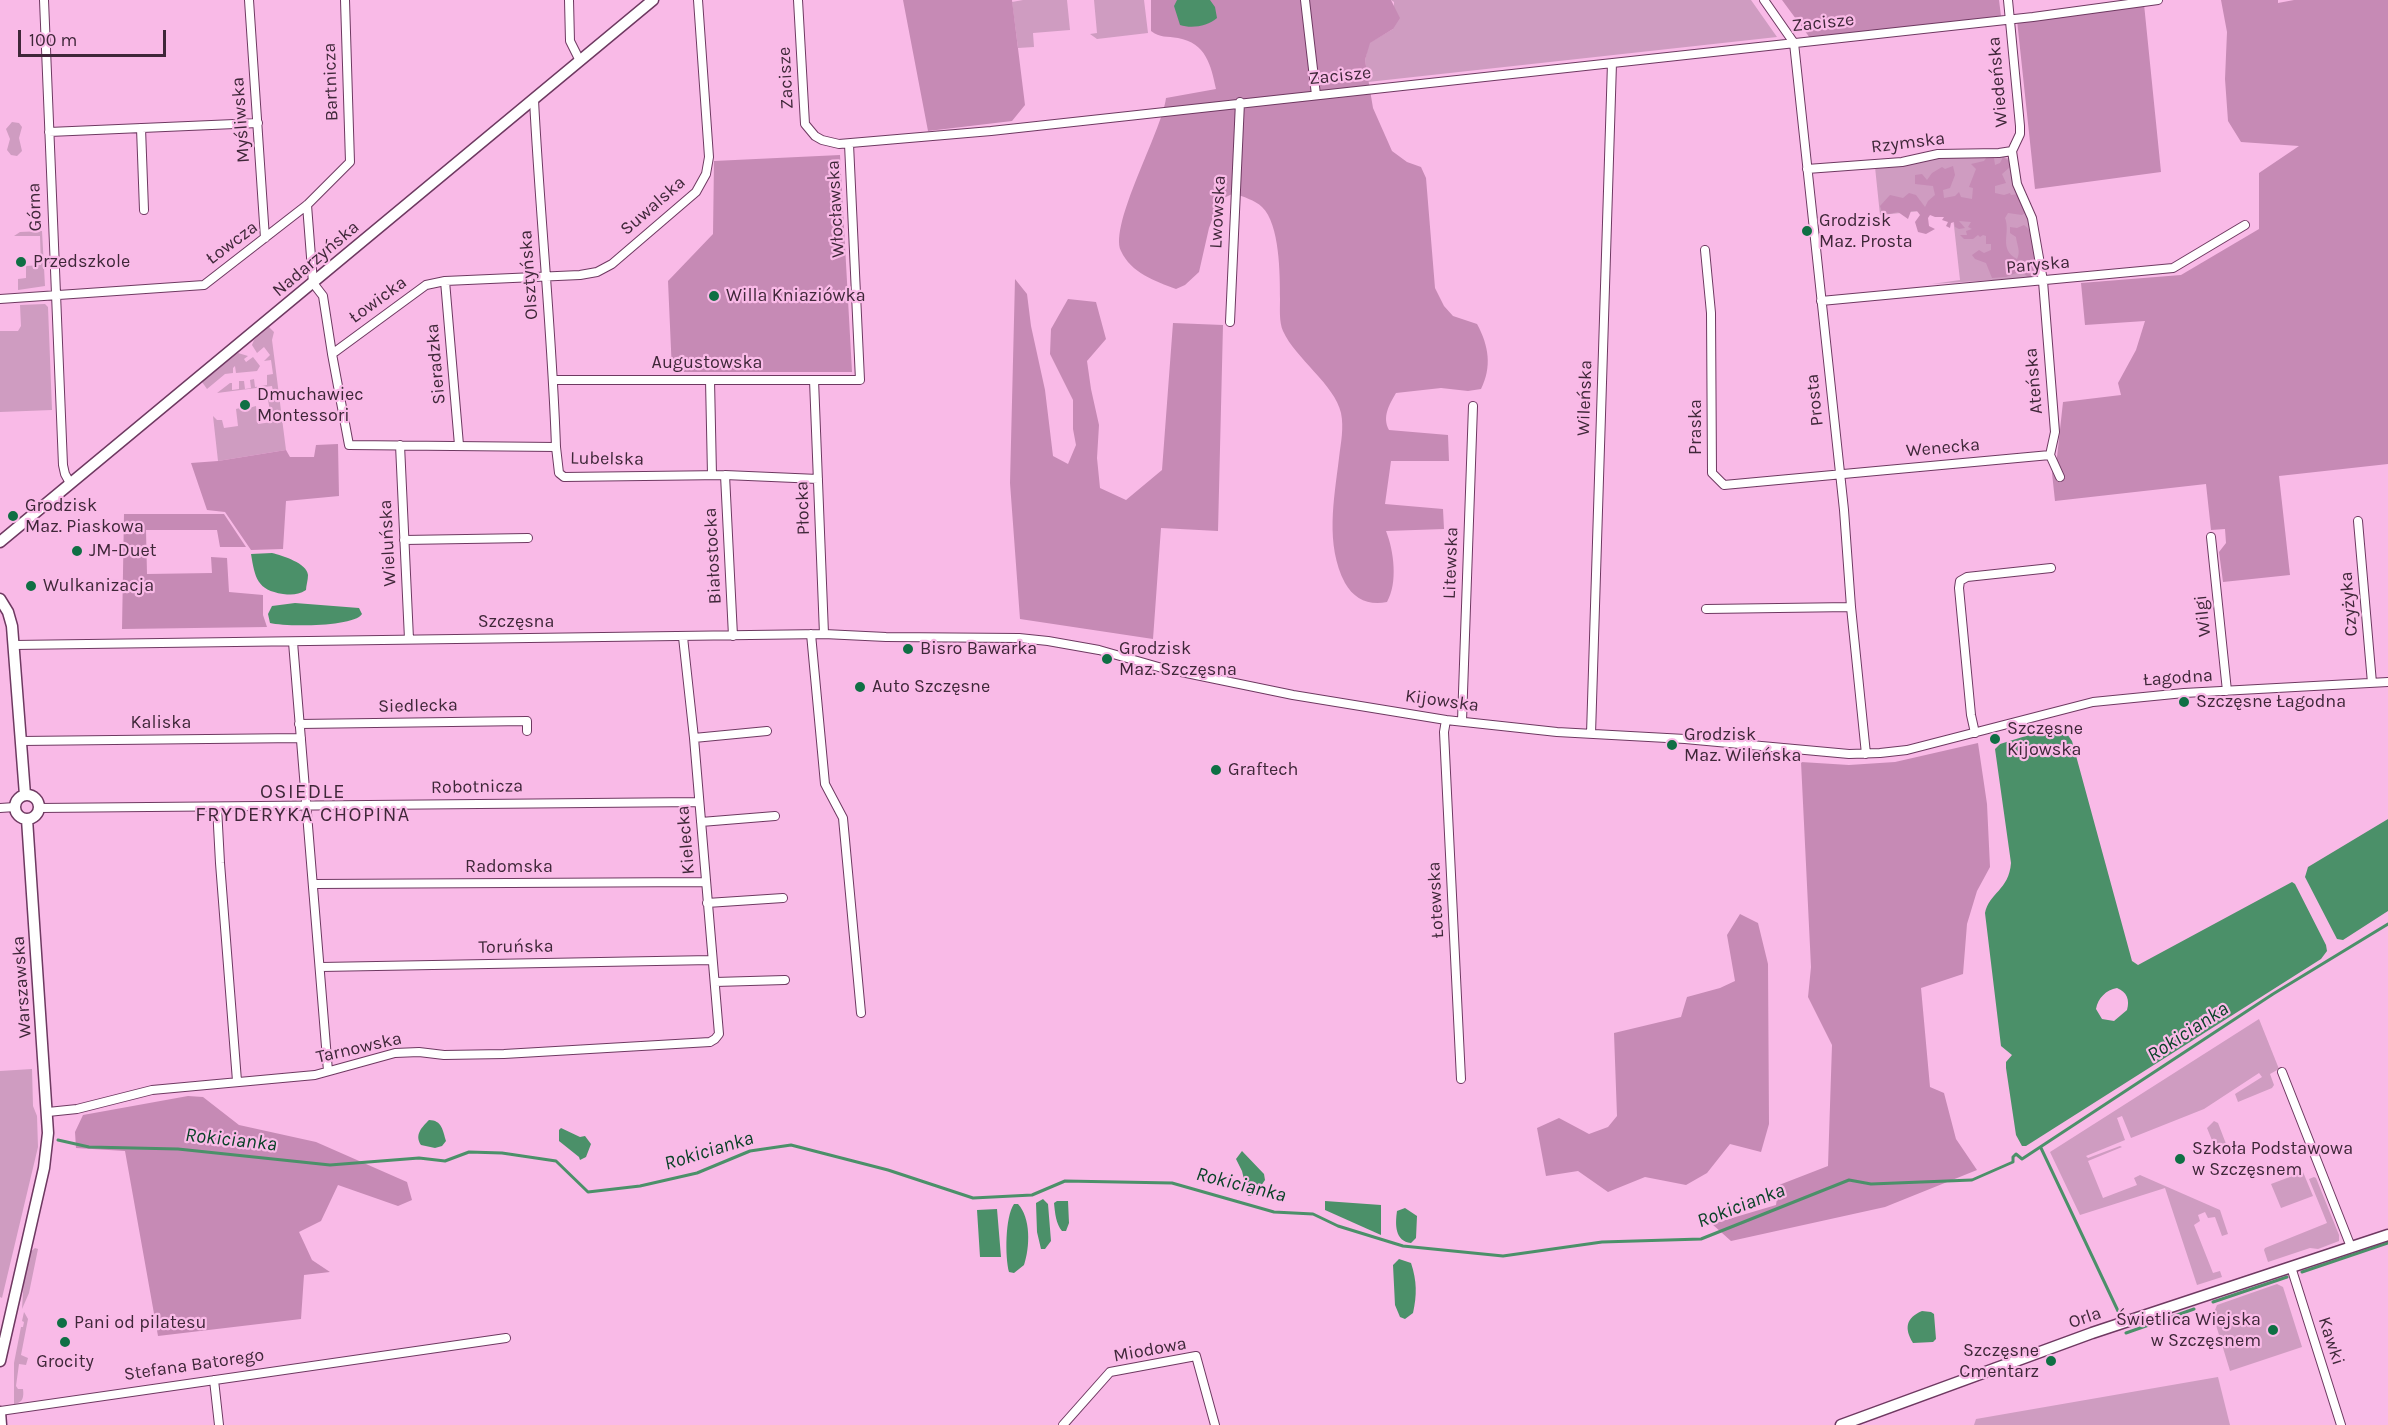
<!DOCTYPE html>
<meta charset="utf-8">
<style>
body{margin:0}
#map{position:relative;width:2388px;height:1425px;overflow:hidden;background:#f9bae7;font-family:Karla,sans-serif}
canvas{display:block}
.scale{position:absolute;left:18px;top:30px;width:148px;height:27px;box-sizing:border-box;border:3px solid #3f2739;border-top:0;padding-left:8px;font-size:18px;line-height:21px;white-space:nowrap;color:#3f2739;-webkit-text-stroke:4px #f9bae7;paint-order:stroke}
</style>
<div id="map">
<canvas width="2388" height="1425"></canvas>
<div class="scale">100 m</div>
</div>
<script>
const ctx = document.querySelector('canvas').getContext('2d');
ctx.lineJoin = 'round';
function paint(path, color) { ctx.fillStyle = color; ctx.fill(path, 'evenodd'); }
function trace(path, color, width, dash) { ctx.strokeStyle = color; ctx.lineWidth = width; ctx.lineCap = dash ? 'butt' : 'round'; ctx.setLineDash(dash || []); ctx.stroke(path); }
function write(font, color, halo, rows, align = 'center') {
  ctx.font = font + ' Karla,sans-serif'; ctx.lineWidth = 4.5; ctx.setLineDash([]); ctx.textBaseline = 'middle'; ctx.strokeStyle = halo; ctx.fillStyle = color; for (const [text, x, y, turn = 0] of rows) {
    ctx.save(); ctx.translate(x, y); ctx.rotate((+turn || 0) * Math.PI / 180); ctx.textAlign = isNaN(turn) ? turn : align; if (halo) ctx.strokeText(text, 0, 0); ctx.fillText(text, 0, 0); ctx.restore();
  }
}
paint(new Path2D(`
 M1023,0H1067L1070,30L1033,33L1034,47L1018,48L1012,2Z
 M1094,0H1144L1148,33L1097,39L1090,34L1097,33Z
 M1391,0H1751L1777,37L1368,82L1365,60L1369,43L1393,29L1394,2Z
 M12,122L19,123L22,127L19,138L22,151L17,156L11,155L7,150L10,139L6,129Z
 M2002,156L2010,159L2027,212L2039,262L2031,276L2025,278L1932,284L1960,280L1952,208L1880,215L1875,167L1929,158Z
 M42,231L45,286L18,290V279L26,278V266L41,265L40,236H14L20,232Z
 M45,304L48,307L52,410L0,412V331H18L21,326L20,305Z
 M269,327L274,332L272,340L286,450L218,461L213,416L217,420H222L224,428L238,426L236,409L244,407L245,409L256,406L258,424L272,422L268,400L274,399L272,386L217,393L230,383H232V390L239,389V381H244L245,389L251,388L250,380L254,379L255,387L267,385V375L273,374L271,360L264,361L270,355L264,347L257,353L252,345L254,340Z
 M238,353L248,356L244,359L246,362L253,357L260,366L257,371L236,373L235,366L233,368V373L225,374L207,389L202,382Z
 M2259,1019L2279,1069L2270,1074L2274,1085L2272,1088L2238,1102L2235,1094L2262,1077L2259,1073L2204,1109L2131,1138L2122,1116L2117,1118L2125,1140L2086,1156L2088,1158L2120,1146L2122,1147L2088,1161L2103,1198L2137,1185L2134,1178L2140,1175L2220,1210L2228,1234L2222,1236L2215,1217L2208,1218L2205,1212L2198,1215L2200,1221L2194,1225L2213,1273L2220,1271L2222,1277L2197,1285L2165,1188L2080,1215L2050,1152Z
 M32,1069L33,1106L37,1116L38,1147L2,1298L0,1297V1071Z
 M2214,1121L2218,1123L2228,1149L2224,1155H2218L2207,1128Z
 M2303,1172L2313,1196L2281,1208L2271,1184Z
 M2314,1177L2316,1178L2339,1235V1241L2318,1249L2310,1248L2268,1262L2264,1250L2265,1248L2327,1223L2309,1179Z
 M35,1248L38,1249L29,1293L22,1309L24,1276L29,1253Z
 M2277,1284L2283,1287L2302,1347L2230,1371L2213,1315L2217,1305Z
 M24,1312L28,1319L21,1355L28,1358L26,1365L19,1364L16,1386L18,1389H23C24,1397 23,1403 14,1404V1363L21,1327H23L24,1322L22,1321Z
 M2218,1377L2230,1425H1974L1976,1419Z`), '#cf9cc1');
paint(new Path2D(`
 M903,0H1012L1025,105L1012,121L928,131Z
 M1151,0H1391L1400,18L1393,29L1370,43L1365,60L1373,108L1392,151L1407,162L1421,167L1426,178L1435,288L1444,306L1453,316L1477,324C1489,346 1492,367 1481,389L1468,391L1441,388L1396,393C1389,405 1382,417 1389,430L1448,435L1449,461H1391L1385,504L1443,509L1444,529L1386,531C1394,551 1398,583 1387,602C1369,606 1354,599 1345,583C1325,544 1334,500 1339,458C1341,442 1344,428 1341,413C1335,385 1295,358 1283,331C1279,322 1280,309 1280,299C1280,275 1280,224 1262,207C1255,200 1243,197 1234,193L1220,200L1209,228L1199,272L1185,285L1176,289C1155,281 1131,273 1121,251C1109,224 1162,131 1166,98L1216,89C1211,65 1206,43 1178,38C1167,36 1160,38 1151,31Z
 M1782,0H1999L2001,16L1810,38Z
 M2221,0H2278V3L2294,0H2388V464L2279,476L2290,575L2223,582L2219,552L2226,543L2225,529L2211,530L2206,484L2055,501L2052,473L2057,457L2063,402L2121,395L2118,383L2136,350L2145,321L2085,325L2081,283L2181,275L2259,229V173L2299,146L2241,142L2228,121L2225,79L2227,32Z
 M2144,4L2161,172L2035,189L2017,20Z
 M1989,154L1994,158L1995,165L2000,163L2003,157L2009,161L2010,167L2002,174L2006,183L1995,186V193L2004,195L2010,193L2011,195L2019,194L2025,206V213L2022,215L2008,213L2005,218C2011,233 1998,249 2017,259C2021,251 2017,246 2016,237L2010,233V227L2017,228L2024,225C2034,232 2031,241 2034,250C2039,264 2046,268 2029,278L2021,271L2006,277L1992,278L1986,263L1975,259L1972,255L1979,250L1984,253L1991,250V244H1986V236L1983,235L1980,237L1978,235L1973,239H1964L1960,235H1967L1966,231L1972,229L1968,227L1971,222L1959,221L1965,228L1959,229L1955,227L1954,222L1951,223L1950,228L1946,226L1948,222L1942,220L1944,217H1935L1930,215L1928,218L1929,226L1935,229L1926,234L1918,232L1915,222L1920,215L1917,211H1911L1908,219L1898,212L1889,214L1882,212L1880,206L1890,195L1903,198L1909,193L1916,195L1925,207L1928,201L1935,195L1933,186L1915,184V175L1922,174L1927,180L1932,173L1942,167L1945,169L1953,166L1955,175L1950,188L1943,190L1944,198L1955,196L1959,192L1961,197L1972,199L1973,188L1969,187L1976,169L1971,164L1984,161Z
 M840,155L852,372H672L668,281L713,234L714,161Z
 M1015,279L1027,294L1031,326L1045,390L1053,456L1068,464L1076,445L1073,429V400L1050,354L1051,329L1068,299L1096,302L1106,339L1087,361L1091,389L1099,425L1097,458L1100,488L1126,500L1162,470L1173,323L1223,325L1218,531L1161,528L1153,639L1020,619L1010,483Z
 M338,444L339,496L286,501L283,549L251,550L225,512L207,510L191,463L218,461L286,450L290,457H314L316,445Z
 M124,514H224L246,547H220L217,530H146L147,574L212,573L211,557L227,558L229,592L263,595V615L267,627L122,629Z
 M1978,743L1987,804L1990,867L1977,891L1967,924L1963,974L1921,988L1930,1087L1944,1093L1956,1139L1977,1170L1885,1207L1731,1241L1712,1224L1776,1205L1779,1185L1828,1166L1832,1045L1808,997L1811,967L1801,762L1849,765L1895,762Z
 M1740,914L1758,923L1768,964L1769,1124L1761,1152L1730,1144L1707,1173L1686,1185L1645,1177L1608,1192L1578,1171L1546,1176L1537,1128L1559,1118L1589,1134L1608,1127L1617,1116L1614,1033L1681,1017L1687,997L1720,988L1735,981L1727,935Z
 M188,1096L203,1097L239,1125L316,1142L407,1182L412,1200L398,1206L338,1185L321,1221L299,1232L312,1260L330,1272L304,1275L301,1319L158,1336L125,1151L76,1148L75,1132L83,1115Z`), '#c68ab5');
paint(new Path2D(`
 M1177,0H1210L1215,7L1217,18C1208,26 1192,29 1180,25L1174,6Z
 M272,553C283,556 307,563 308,575C308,580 306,586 306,590C298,595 292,595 283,594C257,590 255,578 251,554Z
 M295,603L359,608L362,614C354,627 286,627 270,623L268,614L272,606Z
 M2058,726L2065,731L2072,741L2132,961L2138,965L2292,882L2295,884L2326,945L2327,951L2321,959L2026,1146H2022L2016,1135L2006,1068V1062L2012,1055L2001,1046L1985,913C1989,893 2009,890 2011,863L1995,749L2000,744ZM2117,988C2127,992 2130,1000 2127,1010L2114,1021L2102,1019L2096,1009C2098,998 2106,990 2117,988Z
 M2388,819V911L2343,940L2337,939L2305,877L2308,867Z
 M429,1120C442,1120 443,1131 446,1141L442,1146L435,1148L421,1145C414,1135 422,1127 429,1120Z
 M561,1128L580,1137L585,1136L591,1144L586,1157L580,1160L579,1157L559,1141V1130Z
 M1242,1151L1264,1174L1265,1180L1254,1196H1248L1242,1171L1236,1159Z
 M1043,1199L1048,1204L1051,1241L1045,1249H1041L1037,1232L1036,1203Z
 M1057,1201H1068L1069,1223L1066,1231H1062C1056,1224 1055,1213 1054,1203Z
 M1325,1201L1381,1205V1235L1325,1210Z
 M1014,1204H1018C1031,1218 1030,1247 1024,1265L1014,1273L1009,1272C1005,1257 1005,1217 1014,1204Z
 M1405,1208L1417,1216L1416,1238L1411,1243C1395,1241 1395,1225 1397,1211Z
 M997,1209L1001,1257H980L977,1210Z
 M1399,1259L1411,1263C1417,1281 1417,1295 1413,1313L1405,1319L1400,1317L1395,1305L1393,1265Z
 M1922,1311L1931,1312L1934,1314L1936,1339L1933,1342L1913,1343C1904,1328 1906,1318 1922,1311Z`), '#4b9069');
trace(new Path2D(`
 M58,1140L89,1147L178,1149L330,1165L419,1158L445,1161L469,1152L502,1153L556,1161L588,1192L640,1186L697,1173L750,1151L791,1145L888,1170L973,1198L1032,1195L1065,1181L1172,1183L1274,1212L1313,1214L1338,1226L1403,1246L1503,1256L1602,1242L1701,1239L1849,1180L1871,1184L1972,1180L2013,1162V1157L2016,1154L2022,1159L2273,994L2388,924
 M2041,1148L2118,1311
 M2302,1272L2388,1243
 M2213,1302L2287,1277
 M2126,1333L2194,1309`), '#4b9069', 3);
const minor = new Path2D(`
 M44,0L63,465L65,474L70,483
 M249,0L265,238
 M569,0L570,41L580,61
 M698,0L709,157L706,174L696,192L612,264L597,272L580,275L445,281L426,285L332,354L349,445L556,447L559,473L564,477L725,475L818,479
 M798,0L805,124L815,136L822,140L839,144L991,131L2033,17L2158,0
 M1305,0L1316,95
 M1764,0L1794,43L1844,510L1851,607L1866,754
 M2008,0L2020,126V134L2012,151L2017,184L2032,218L2043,281L2055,432L2050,455L2060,477
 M534,100C540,216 552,331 556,447
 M141,128L144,210
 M49,132L258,123
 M1807,169L1902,162L1938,154L1999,153L2012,151
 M307,205L313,283L323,296L332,354
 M1705,250L1711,313L1712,473L1724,485L2050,455
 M445,281L459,445
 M0,299L204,285L307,205L350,162L345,0
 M1821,301L2173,268L2245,225
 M1230,322L1240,102
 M554,380H860L849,144
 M710,380L712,475
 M814,380L824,634
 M400,445L409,639
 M725,475L733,636
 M2358,521L2372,683
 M2211,537L2227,691
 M404,540L528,538
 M1706,609L1851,607
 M811,634L825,784L843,818L861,1013
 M293,642L328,1071
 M14,645L824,634L886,637L1019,638L1048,641L1099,650L1162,668L1293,695L1446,720L1557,732L1685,739L1849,754L1880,753L1907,750L2093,702L2184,693L2388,682
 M1446,720L1444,732L1461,1079
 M1462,721L1473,406
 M299,724L527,721V731
 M1975,733L1971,715L1959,588L1960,581L1967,577L2051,568
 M1591,734L1612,63
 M694,738L767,731
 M21,741L301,738
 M217,807L220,863L237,1081
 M0,808L15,807
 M39,808L699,802
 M701,822L775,816
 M314,884L706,882
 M707,903L783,898
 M321,967L712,960
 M715,982L785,980
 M2282,1072L2351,1247
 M48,1112L77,1109L152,1090L315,1075L395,1053L419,1052L444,1055L504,1054L710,1042L715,1039L719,1034L694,738L683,637
 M2291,1267L2341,1425
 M214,1380L219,1425
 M0,1411L506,1338
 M1063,1425L1110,1372L1196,1356L1215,1425`);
const tertiary = new Path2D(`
 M0,542L653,0
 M0,599L8,612L12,626L25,795
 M15 807a12 12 0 1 1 24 0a12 12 0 1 1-24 0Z
 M0,1361L44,1168L48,1133L27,819
 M0,1412L1,1425
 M1841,1425L2092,1333L2388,1235`);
trace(minor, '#6e3961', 10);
trace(tertiary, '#6e3961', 13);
trace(minor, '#fff', 8);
trace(tertiary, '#fff', 10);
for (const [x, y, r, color] of [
 [1807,231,6,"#0f6f44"],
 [21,262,6,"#0f6f44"],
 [714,296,6,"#0f6f44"],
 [245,405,6,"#0f6f44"],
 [13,516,6,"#0f6f44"],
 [77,551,6,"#0f6f44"],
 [31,586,6,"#0f6f44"],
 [908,649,6,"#0f6f44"],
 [1107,659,6,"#0f6f44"],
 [860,687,6,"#0f6f44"],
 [2184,702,6,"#0f6f44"],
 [1995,739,6,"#0f6f44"],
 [1672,745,6,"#0f6f44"],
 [1216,770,6,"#0f6f44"],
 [2180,1159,6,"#0f6f44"],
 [62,1323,6,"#0f6f44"],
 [2273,1330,6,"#0f6f44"],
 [65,1342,6,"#0f6f44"],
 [2051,1361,6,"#0f6f44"]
]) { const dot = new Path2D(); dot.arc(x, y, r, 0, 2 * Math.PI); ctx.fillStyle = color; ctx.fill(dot); trace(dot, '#f9bae7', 2); }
write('18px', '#3f2739', '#f9bae7', [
 ["Zacisze",1823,23,-6],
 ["Zacisze",1340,76,-6],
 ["Zacisze",786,78,-93],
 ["Bartnicza",331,82,-92],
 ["Wiedeńska",1998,82,-95],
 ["Myśliwska",241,120,-94],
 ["Rzymska",1908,143,-7],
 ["Suwalska",653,206,-41],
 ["Górna",35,207,-92],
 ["Włocławska",836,209,-93],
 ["Lwowska",1218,212,-87],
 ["Łowcza",232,243,-37],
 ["Nadarzyńska",316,259,-40],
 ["Paryska",2038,265,-5],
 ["Olsztyńska",529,275,-94],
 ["Łowicka",378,300,-36],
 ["Augustowska",707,363],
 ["Sieradzka",436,364,-95],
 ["Ateńska",2034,381,-95],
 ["Wileńska",1585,398,-88],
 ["Prosta",1815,400,-96],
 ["Praska",1696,427,-90],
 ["Wenecka",1943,448,-5],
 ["Lubelska",607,459,1],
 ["Płocka",803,508,-92],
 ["Wieluńska",388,543,-93],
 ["Białostocka",713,556,-93],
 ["Litewska",1451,563,-88],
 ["Czyżyka",2349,604,-95],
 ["Wilgi",2203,616,-96],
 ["Szczęsna",516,622],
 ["Łagodna",2178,678,-4],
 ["Kijowska",1442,701,8],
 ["Siedlecka",418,706,-1],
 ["Kaliska",161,723],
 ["Robotnicza",477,787,-1],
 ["Kielecka",686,840,-95],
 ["Radomska",509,867],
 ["Łotewska",1436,900,-93],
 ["Toruńska",516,947,-1],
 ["Warszawska",22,987,-94],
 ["Tarnowska",359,1048,-13],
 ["Orla",2085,1318,-19],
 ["Kawki",2331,1341,72],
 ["Miodowa",1150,1350,-10],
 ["Stefana Batorego",194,1365,-8]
]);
write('18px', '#3f2739', '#f9bae7', [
 ["Grodzisk",1819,221],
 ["Maz. Prosta",1819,242],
 ["Przedszkole",33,262],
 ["Willa Kniaziówka",726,296],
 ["Dmuchawiec",257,395],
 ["Montessori",257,416],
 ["Grodzisk",25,506],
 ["Maz. Piaskowa",25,527],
 ["JM-Duet",89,551],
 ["Wulkanizacja",43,586],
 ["Bisro Bawarka",920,649],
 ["Grodzisk",1119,649],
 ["Maz. Szczęsna",1119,670],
 ["Auto Szczęsne",872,687],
 ["Szczęsne Łagodna",2196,702],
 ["Szczęsne",2007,729],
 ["Kijowska",2007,750],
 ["Grodzisk",1684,735],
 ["Maz. Wileńska",1684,756],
 ["Graftech",1228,770],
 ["Szkoła Podstawowa",2192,1149],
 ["w Szczęsnem",2192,1170],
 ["Świetlica Wiejska",2261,1320,"right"],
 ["w Szczęsnem",2261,1341,"right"],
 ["Pani od pilatesu",74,1323],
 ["Szczęsne",2039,1351,"right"],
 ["Cmentarz",2039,1372,"right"],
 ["Grocity",65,1362,"center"]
], 'left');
ctx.letterSpacing = '1.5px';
write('20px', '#3f2739', '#f9bae7', [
 ["OSIEDLE",303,792],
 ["FRYDERYKA CHOPINA",303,815]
]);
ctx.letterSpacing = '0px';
write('italic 20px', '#094227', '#f9bae7', [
 ["Rokicianka",2188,1032,-33],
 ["Rokicianka",231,1140,6],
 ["Rokicianka",709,1151,-17],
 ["Rokicianka",1241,1185,14],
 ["Rokicianka",1741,1206,-21]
]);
</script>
